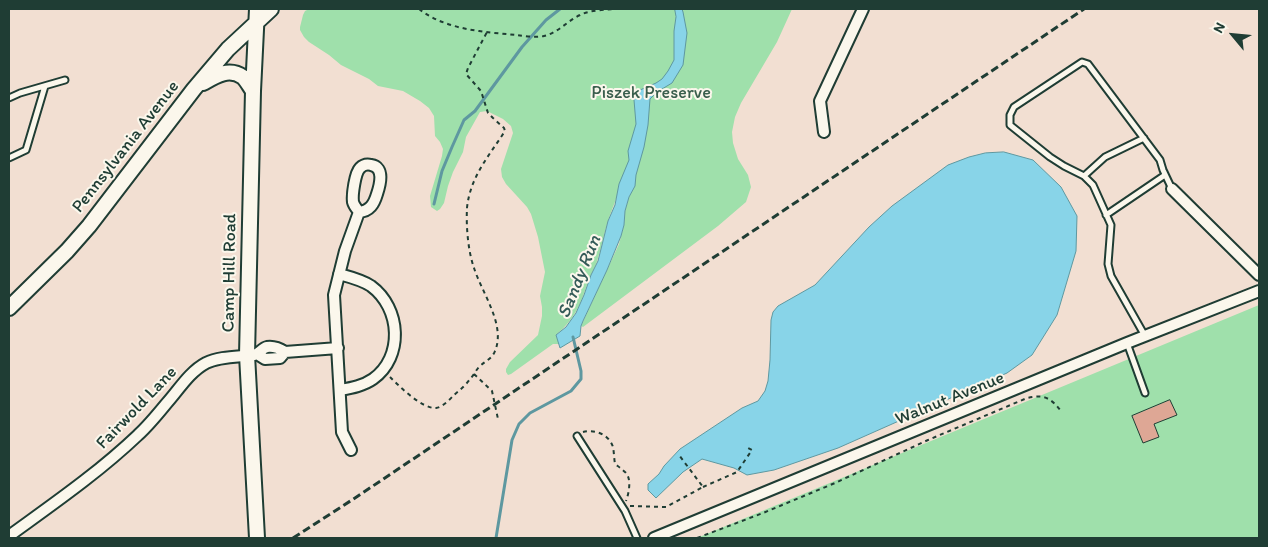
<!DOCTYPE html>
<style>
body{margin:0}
#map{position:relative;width:1268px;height:547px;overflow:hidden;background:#f2dfd2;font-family:Itim,sans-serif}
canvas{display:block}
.frame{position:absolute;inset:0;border:10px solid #1f3d34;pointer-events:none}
.north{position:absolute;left:1208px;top:10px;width:50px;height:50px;-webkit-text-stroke:4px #fbf7ec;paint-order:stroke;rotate:298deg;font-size:14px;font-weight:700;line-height:20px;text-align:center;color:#1f3d34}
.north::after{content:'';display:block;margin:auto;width:18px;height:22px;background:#1f3d34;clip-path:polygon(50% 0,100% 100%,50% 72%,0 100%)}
</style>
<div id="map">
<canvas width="1268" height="547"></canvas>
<div class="frame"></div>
<div class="north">N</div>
</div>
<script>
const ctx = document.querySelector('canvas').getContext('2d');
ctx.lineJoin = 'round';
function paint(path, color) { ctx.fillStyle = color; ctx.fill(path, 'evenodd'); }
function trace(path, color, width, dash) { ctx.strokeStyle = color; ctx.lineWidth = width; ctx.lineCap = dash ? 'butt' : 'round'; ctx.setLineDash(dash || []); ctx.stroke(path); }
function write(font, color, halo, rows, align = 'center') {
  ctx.font = font + ' Itim,sans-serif'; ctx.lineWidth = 4; ctx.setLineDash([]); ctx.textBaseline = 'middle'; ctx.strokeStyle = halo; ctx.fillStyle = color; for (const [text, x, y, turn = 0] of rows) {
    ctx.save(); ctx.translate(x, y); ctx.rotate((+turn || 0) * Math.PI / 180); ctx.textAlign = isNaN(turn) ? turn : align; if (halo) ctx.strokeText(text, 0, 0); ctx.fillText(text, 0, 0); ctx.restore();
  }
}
paint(new Path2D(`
 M309,9H792L777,42L741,103L735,117L732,132L733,143L738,159L748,175L751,187L746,202L718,226L583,327L581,326L619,244L624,225L625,211L629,197L634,186L635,179L619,184C618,198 612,208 608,221C604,233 602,246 598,258C596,266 592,272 589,279C581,303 576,318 556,335L559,344H553L511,374L508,375L506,372V369L510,362L538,335L542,316V307L540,296L545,272L538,237L531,214L527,207L506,184L502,177L501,169L513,133L511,126L503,119L487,111L480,112L466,137L463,152L453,172L448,186L444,203L440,209L437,211L431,207L430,196L442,156L443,149L440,142L435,136L434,116L429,108L420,101L403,91L378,86L369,79L341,65L329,55L309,42L304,37L300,30V27L303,15L305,11Z
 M1259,305V538H697Z`), '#9fe0ab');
const water = new Path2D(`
 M675,9H682L683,12L687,33L683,65L672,83L657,92L650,99L648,125L644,147L636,175L635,186L629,197L625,211L624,225L621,236L607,270L583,321L581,326L580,336L560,348L556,335L566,327L576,313L584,295L591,275L598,261L608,221L615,205L619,184L629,160L628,151L636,124L634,100L635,95L640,90L656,83L662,79L668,71L674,60V31L676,17Z
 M1004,152L1033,160L1061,187L1077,216L1076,251L1057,315L1032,355L1007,373L838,448L774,470L747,475L734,468L702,459L683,472L656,498L648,490V484L659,474L664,466L680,449L742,408L758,401L765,391L768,381L770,360L771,320L773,312L778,306L815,285L869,227L892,206L948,165L969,157L985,153Z`);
paint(water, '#88d4e8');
trace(water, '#5e98a0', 1);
trace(new Path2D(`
 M434,204L442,171L452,147L464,120L475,111L522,47L546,20L560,9
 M496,538L512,440L519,424L530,413L571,391L581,379V371L573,337`), '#5e98a0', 3);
const building = new Path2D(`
 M1170,400L1177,415L1154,424L1159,437L1143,443L1132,416Z`);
paint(building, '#dea795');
trace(building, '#1f3d34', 1);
const lane = new Path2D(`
 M9,98L20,93L65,80
 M9,158L26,150L45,86
 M1084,176L1105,157L1144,138
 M1106,215L1165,175
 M1145,336L1111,276L1108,264L1111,225L1093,185L1084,176L1064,166L1050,157L1010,125V115L1014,107L1082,62L1088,64L1160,160L1163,170L1172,189
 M1127,343L1145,393
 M577,436L625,511L637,538`);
const street = new Path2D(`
 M824,132L820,101L863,9
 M1172,189L1259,275
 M339,274C350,277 362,280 371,286C401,308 404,357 373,379C363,386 351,388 340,390
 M257,354L265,359L280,358L285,352
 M351,450L342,432L334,295L345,251L359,212C370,211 374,204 377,194C380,185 385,167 371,165C367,164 363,165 360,168C355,173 352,195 353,202C354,206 357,209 359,212
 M9,536C53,504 98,473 138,435C148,426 157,415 166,404C178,391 189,372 206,363C220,356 239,357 254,355C259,354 262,348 267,347C274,346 279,348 285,352L338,348
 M654,538L1127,343L1259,291`);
const secondary = new Path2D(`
 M203,83C215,76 229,67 243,77C247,81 250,87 253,91
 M9,308L67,251L89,226L194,89L228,49L271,9
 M257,538L247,355L253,91L257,9`);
trace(lane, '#1f3d34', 9);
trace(street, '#1f3d34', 14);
trace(secondary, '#1f3d34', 18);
trace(new Path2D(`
 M419,9C446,30 484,32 517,35C525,36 535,38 544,36C558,33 567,21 580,15C590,10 603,10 613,9
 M474,374L492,391L498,419
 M390,377C399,386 422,409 436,408C443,407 449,400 454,395C460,390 466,385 470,379C474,375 476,370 479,367C485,361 492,359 495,351C506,325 482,293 474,268C468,251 466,226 467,208C470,177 489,156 505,131L504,128L493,118L488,113L481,91L466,74L468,68L487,32
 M583,432C594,429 609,434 613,447C614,452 614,458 615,464C619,467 622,469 625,472C632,478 629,493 626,501
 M703,487L737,472L752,450L748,448
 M630,506L666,507L703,487L679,455
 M697,538L763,513L835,483L928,440L1027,398C1044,394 1051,398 1061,411`), '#1f3d34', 2, [4, 4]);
trace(lane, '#fbf7ec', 5);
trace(street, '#fbf7ec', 10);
trace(secondary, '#fbf7ec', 14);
trace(new Path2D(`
 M293,538L355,498L1084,9`), '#1f3d34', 3, [8, 4]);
write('18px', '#395e4c', '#fbf7ec', [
 ["Piszek Preserve",651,93]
]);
write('18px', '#1f3d34', '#fbf7ec', [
 ["Pennsylvania Avenue",126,147,-52],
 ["Camp Hill Road",230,273,-89],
 ["Walnut Avenue",950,399,-22],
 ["Fairwold Lane",137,408,-46]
]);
write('italic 19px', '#345b58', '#fbf7ec', [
 ["Sandy Run",580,277,-68]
]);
</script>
